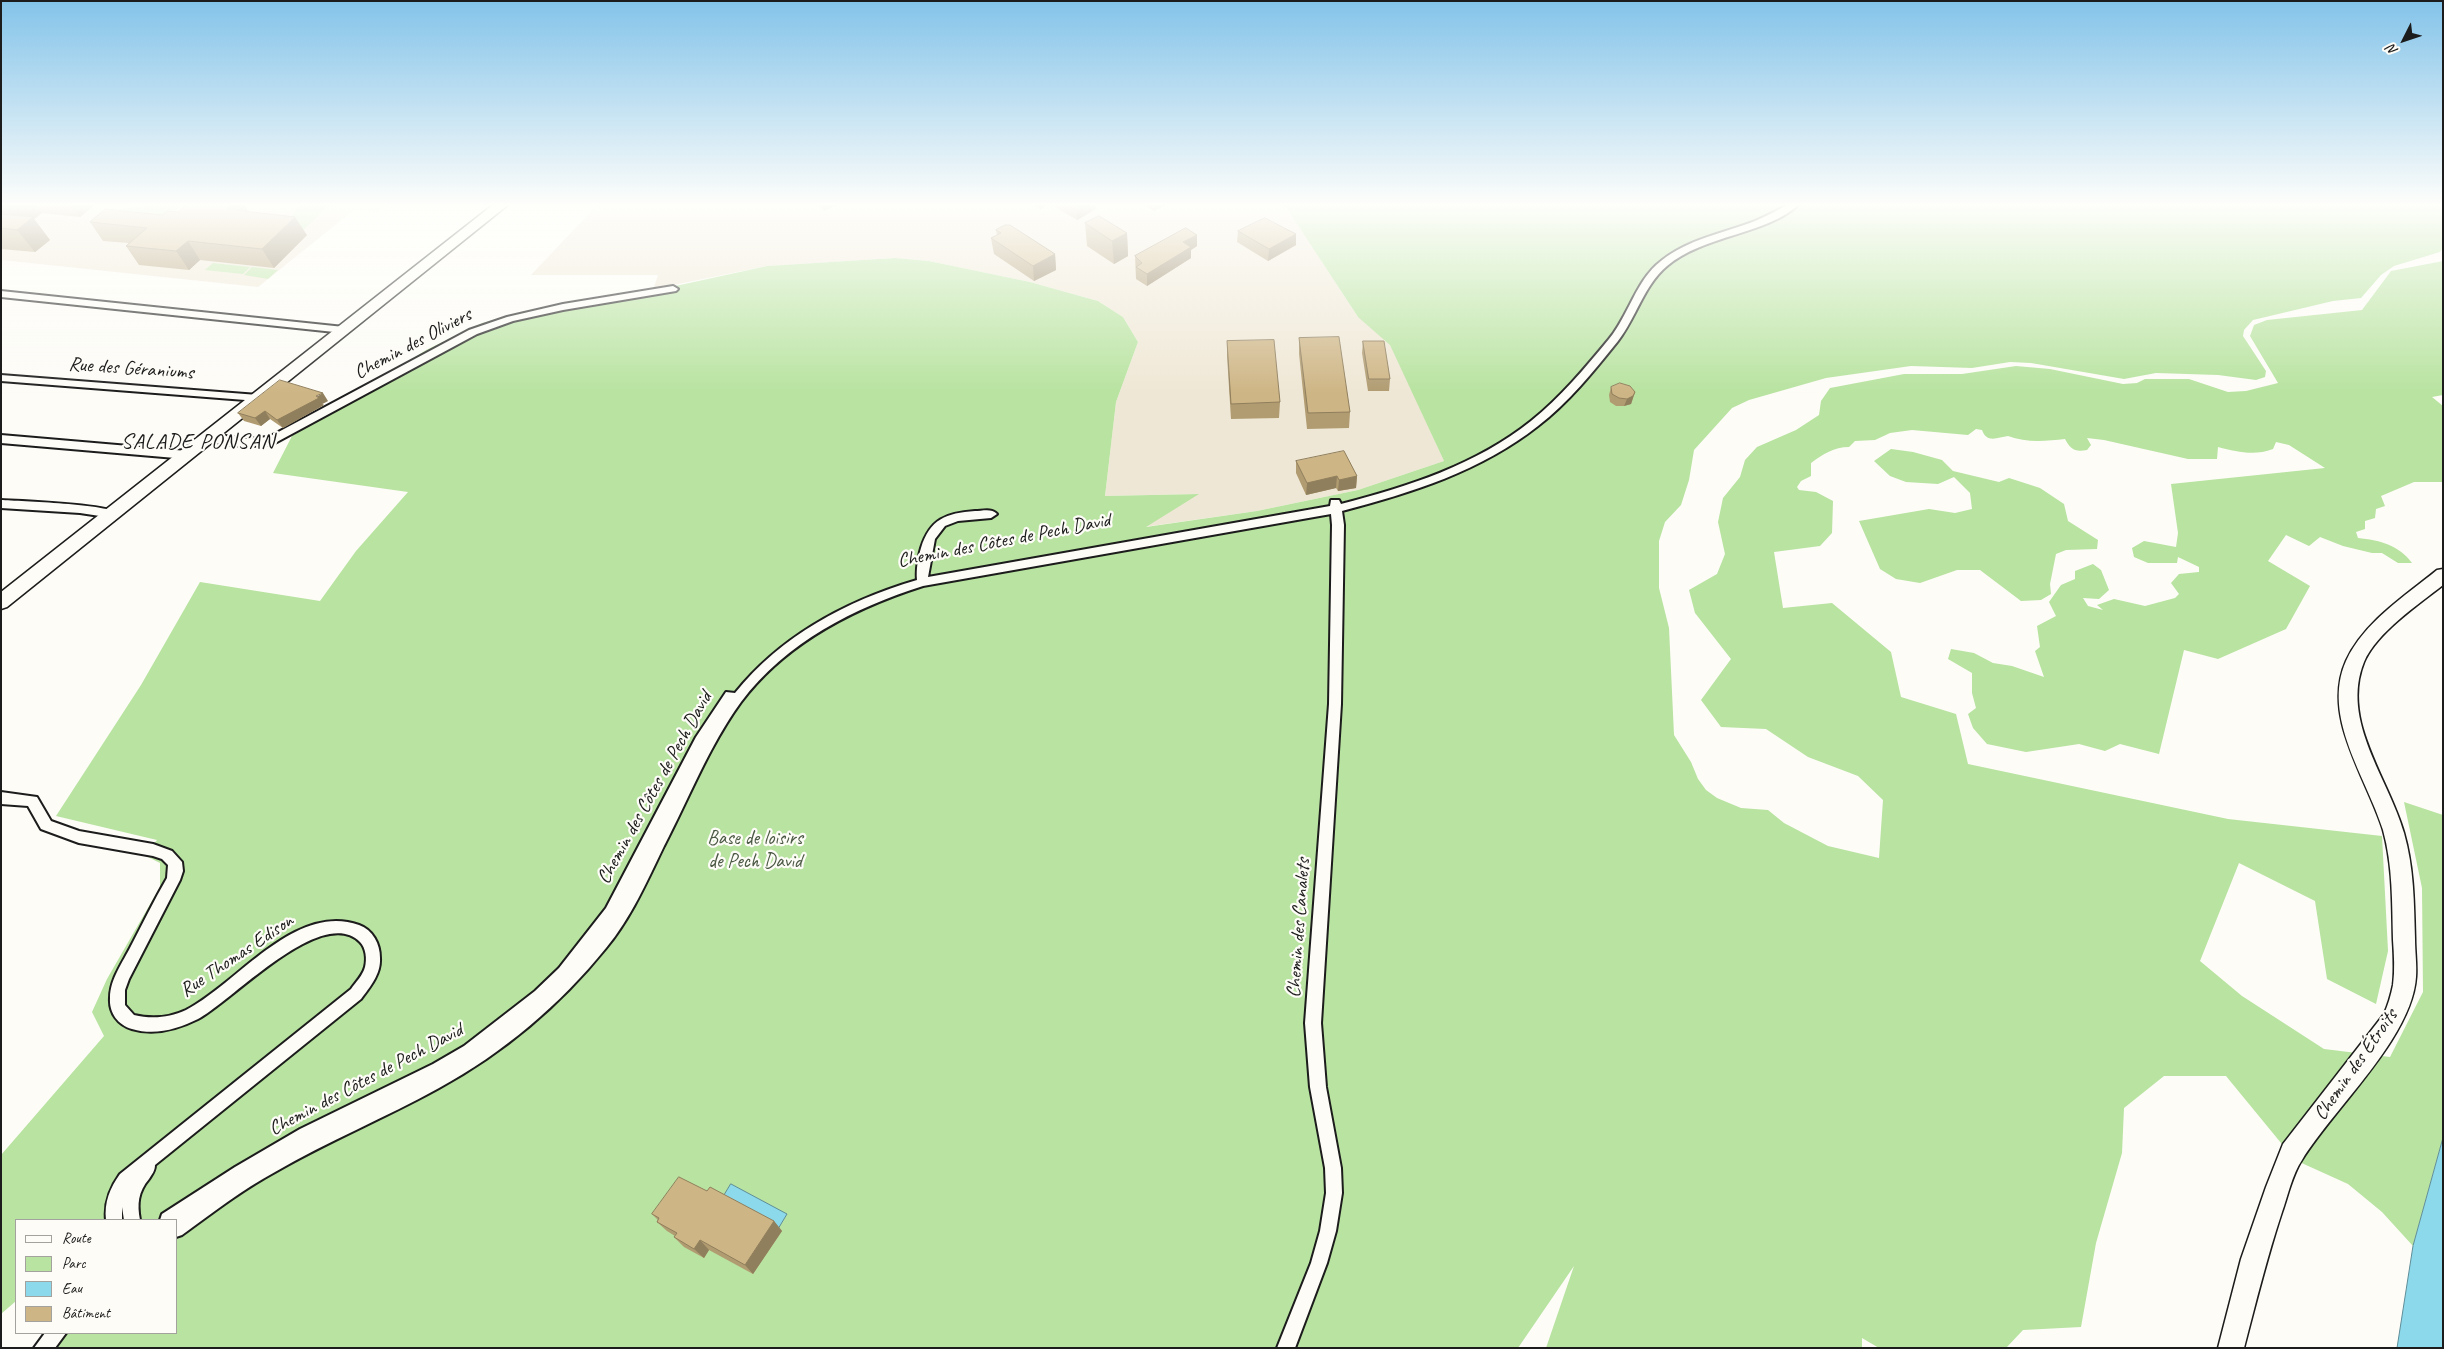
<!DOCTYPE html>
<meta charset="utf-8">
<style>
body{margin:0}
#map{position:relative;width:2444px;height:1349px;overflow:hidden;background:#fdfcf7;font-family:Caveat,sans-serif}
canvas{display:block}
.frame{position:absolute;inset:0;border:2px solid #1c1c1c;pointer-events:none}
.legend{position:absolute;left:15px;top:1219px;width:162px;height:115px;box-sizing:border-box;background:#fdfcf7;border:1px solid #a3a29f;margin:0;padding:6px 9px;list-style:none;font-size:15px;color:#1c1c1c}
.legend li{display:flex;align-items:center;gap:10px;height:25px}
.legend b{width:25px;border:1px solid #a3a29f}
.north{position:absolute;left:2379px;top:15px;width:50px;height:50px;-webkit-text-stroke:4px #fdfcf7;paint-order:stroke;rotate:229deg;font-size:14px;font-weight:700;line-height:20px;text-align:center;color:#1c1c1c}
.north::after{content:'';display:block;margin:auto;width:18px;height:22px;background:#1c1c1c;clip-path:polygon(50% 0,100% 100%,50% 72%,0 100%)}
</style>
<div id="map">
<canvas width="2444" height="1349"></canvas>
<div class="frame"></div>
<ul class="legend">
<li><b style="height:6px;background:#fdfcf7"></b>Route</li>
<li><b style="height:14px;background:#b8e3a0"></b>Parc</li>
<li><b style="height:14px;background:#8bd9eb"></b>Eau</li>
<li><b style="height:14px;background:#ceb585"></b>Bâtiment</li>
</ul>
<div class="north">N</div>
</div>
<script>
const ctx = document.querySelector('canvas').getContext('2d');
ctx.lineJoin = 'round';
function paint(path, color) { ctx.fillStyle = color; ctx.fill(path, 'evenodd'); }
function trace(path, color, width, dash) { ctx.strokeStyle = color; ctx.lineWidth = width; ctx.lineCap = dash ? 'butt' : 'round'; ctx.setLineDash(dash || []); ctx.stroke(path); }
function write(font, color, halo, rows, align = 'center') {
  ctx.font = font + ' Caveat,sans-serif'; ctx.lineWidth = 4.5; ctx.setLineDash([]); ctx.textBaseline = 'middle'; ctx.strokeStyle = halo; ctx.fillStyle = color; for (const [text, x, y, turn = 0] of rows) {
    ctx.save(); ctx.translate(x, y); ctx.rotate((+turn || 0) * Math.PI / 180); ctx.textAlign = isNaN(turn) ? turn : align; if (halo) ctx.strokeText(text, 0, 0); ctx.fillText(text, 0, 0); ctx.restore();
  }
}
paint(new Path2D(`
 M1,204H388L379,212L354,210L258,287L1,260Z
 M598,204H1284L1358,317L1444,297L1391,345L1444,461L1358,490L1257,511L1144,527L1198,494L1105,496L1116,402L1138,342L1123,317L1098,301L1030,282L929,261L895,258L767,266L649,290L654,287L658,275H531Z`), '#efe7d5');
paint(new Path2D(`
 M154,204H183L171,215L118,210Z
 M300,204H330L301,232L284,227Z
 M1284,204H2443V248L2440,252L2394,266L2381,275L2361,298L2333,301L2253,320L2244,330L2243,336L2266,371L2265,377L2256,380L2218,375L2156,373L2124,379L2031,363L2010,362L1972,368L1911,366L1826,378L1749,400L1732,408L1694,450L1689,480L1681,505L1665,522L1659,541V588L1669,628L1674,735L1691,762L1698,779L1706,790L1717,798L1741,808L1768,810L1784,823L1828,846L1879,858L1883,800L1858,776L1808,757L1766,729L1721,727L1701,700L1731,659L1695,613L1689,590L1717,574L1725,554L1718,522L1723,498L1740,477L1745,460L1757,447L1796,430L1819,415L1821,401L1830,388L1904,374H1962L2016,366L2050,369L2123,384L2137,383L2145,379H2189L2228,392L2246,391L2278,383L2250,336L2254,325L2267,320L2362,310L2391,271L2443,261V395L2432,397L2443,406V482H2414L2381,496L2385,506L2376,509L2375,518L2365,521V529L2356,532L2358,538C2379,540 2399,545 2412,563H2398L2382,553H2372L2343,546L2320,537L2309,546L2286,535L2268,561L2310,586L2286,629L2218,659L2184,650L2159,754L2120,744L2105,751L2079,744L2026,752L1987,744L1973,728L1968,714L1976,708L1972,693V673L1948,659L1951,649L1974,653L1993,663L2012,666L2044,677L2035,651L2040,647L2037,626L2056,616L2049,602L2061,585L2075,579V571L2093,564L2101,570L2109,590L2099,599L2083,598L2088,606L2103,610L2097,605L2114,599L2145,606L2175,598L2179,594L2171,583L2179,574L2199,572V567L2178,557L2177,563H2148L2134,557L2132,548L2144,541L2176,547L2178,533L2171,484L2325,468L2289,445L2276,442L2273,449C2254,456 2238,452 2218,447L2217,459H2188L2104,440L2087,438L2091,445L2087,450C2075,452 2071,450 2065,439C2046,441 2026,443 2008,436C1998,437 1987,444 1982,430L1976,429L1968,435L1912,430L1890,433L1875,440L1855,441L1849,447C1834,447 1823,454 1811,463V476L1801,481L1797,487L1799,490L1816,492L1833,501L1832,533L1820,546L1774,552L1783,608L1832,603L1891,652L1901,697L1956,714L1968,764L2228,819L2382,836L2388,951L2376,1004L2327,979L2315,901L2239,863L2200,961L2242,996L2324,1049L2390,1057L2423,992L2422,888L2404,802L2443,815V1138L2413,1246L2382,1212L2348,1184L2295,1160L2226,1076H2164L2124,1108L2122,1153L2096,1243L2081,1327L2023,1330L2006,1348H1879L1862,1338V1348H1546L1574,1266L1518,1348H54L67,1333H176V1220H16V1301L1,1314V1155L104,1036L92,1012L107,979L160,887V863L144,855L157,840L56,816L141,685L200,582L320,601L356,551L408,492L273,473L292,436L426,350L482,323L519,313L680,285L767,266L895,258L929,261L1030,282L1098,301L1123,317L1138,342L1116,402L1105,496L1199,494L1146,527L1257,511L1358,490L1444,461L1390,345L1358,317Z
 M213,263L250,267L243,274L205,270Z
 M252,267L278,270L268,279L244,275Z
 M1891,449L1913,452L1942,460L1953,471L1999,482L2009,478L2040,488L2064,504L2068,521L2098,540L2097,549L2066,550L2056,554L2050,584L2051,594L2041,600L2021,601L1980,570H1957L1920,583L1896,579L1880,569L1859,521L1929,509L1955,513L1972,509L1970,493L1954,477L1938,484L1906,482L1890,476L1874,461Z`), '#b8e3a0');
const water = new Path2D(`
 M2443,1138V1348H2397L2413,1246Z
 M731,1184L787,1214L778,1229L722,1199Z`);
paint(water, '#8bd9eb');
trace(water, '#5f8d98', 1);
const street = new Path2D(`
 M1789,204H1799C1769,234 1703,235 1667,266C1644,285 1636,318 1618,341C1594,371 1568,403 1538,426C1481,471 1411,493 1342,511L1344,525L1341,704L1321,1023L1326,1087L1341,1168L1342,1193L1336,1231L1327,1263L1295,1348H1277L1311,1263L1320,1231L1326,1193L1325,1168L1310,1087L1305,1023L1329,704L1332,525L1331,514L923,586C854,608 786,642 741,702C709,746 689,798 664,846C647,881 631,918 606,948C560,1005 503,1053 439,1088C385,1118 328,1141 275,1172C242,1190 212,1213 182,1235L176,1237V1220H160L162,1214L235,1167L300,1129L433,1064L464,1046L535,991L559,968L606,908L696,737L726,692L735,693C782,635 846,601 917,580C916,569 918,558 921,548C930,519 946,513 975,511C982,511 992,508 997,514L991,518L958,521L945,526L935,539L928,577L1330,506L1331,500H1339L1341,504C1407,487 1476,465 1531,421C1560,398 1585,368 1609,339C1629,315 1636,280 1661,261C1688,239 1724,233 1755,221C1767,216 1778,210 1789,204Z
 M673,286L678,289L676,291L563,310L513,321L477,334L275,443C260,447 214,448 204,437L209,433L242,439L269,437L469,330L507,317L563,304Z
 M1,291L344,327L349,330L344,333L1,297Z
 M1,375L258,395L263,398L258,401L1,381Z
 M1,435L187,451L192,455L187,459L1,443Z
 M1,500C19,501 111,504 119,514L113,518L80,513L1,508Z
 M1,792L37,797L51,821L79,831L153,844L172,851L182,862L183,871L180,880L129,979L125,990V1005L134,1015C151,1019 169,1018 186,1010C237,984 295,902 359,925C373,930 380,944 380,958C381,974 370,987 361,999L155,1165C155,1171 152,1174 149,1179C138,1192 137,1204 140,1220H124L122,1207V1220H106C104,1202 110,1188 120,1174L351,989C356,982 363,975 365,967C367,959 366,948 360,942C322,904 232,1001 198,1019C178,1029 155,1036 132,1029C118,1025 109,1013 110,998C110,979 123,962 131,946C143,923 154,900 167,878L168,865L162,859L153,856L79,843L41,829L28,806L1,804Z
 M45,1333H66L55,1348H34Z`);
const secondary = new Path2D(`
 M494,204H509L7,607L1,609V592Z
 M2443,569V585C2419,604 2376,633 2364,662C2340,721 2389,779 2404,833C2414,868 2414,903 2415,939C2415,952 2417,965 2416,977C2412,1038 2334,1108 2302,1160C2292,1175 2288,1195 2282,1212C2267,1257 2256,1302 2244,1348H2218L2241,1259L2266,1187L2283,1144L2384,1014C2388,1005 2391,995 2393,985C2395,970 2394,955 2393,940C2392,903 2393,866 2383,830C2367,778 2321,717 2346,661C2364,622 2405,596 2437,570Z`);
trace(street, '#1c1c1c', 4);
trace(secondary, '#1c1c1c', 3);
paint(street, '#fdfcf7');
paint(secondary, '#fdfcf7');
paint(new Path2D(`
 M1,204H96L80,217L42,213L34,219L50,240L35,252L1,249Z
 M815,204H839L824,211Z
 M1032,204H1095L1096,209L1077,220L1050,204L1040,209Z
 M1142,204H1168L1154,211Z
 M244,205L248,211L307,235L274,268L200,260L189,270L139,265L126,246L129,243L103,241L90,222L162,215L178,212Z
 M1085,223L1127,233L1128,256L1114,264L1087,246Z
 M996,230L1055,254L1056,270L1034,281L994,254L991,238L997,236Z
 M1238,231L1296,234V245L1268,261L1237,242Z
 M1197,235V246L1191,250V258L1147,286L1136,279L1135,256Z
 M1299,338L1350,412L1349,428L1307,429L1299,354Z
 M1227,341L1280,402L1279,418L1231,419L1227,356Z
 M1363,341L1390,379L1389,391H1368L1362,353Z
 M1611,387L1635,392L1631,404L1624,406H1616L1610,402L1609,395Z
 M328,401L322,404L324,405L283,428L270,419L261,426L244,421L238,413Z
 M1296,461L1357,476L1356,488L1338,491L1336,488L1306,495L1296,473Z
 M707,1191L774,1221L782,1231L753,1274L709,1250L704,1258L684,1247L674,1237L675,1236L667,1231L657,1222L658,1220L652,1214Z`), '#b19c72');
paint(new Path2D(`
 M7,204H35L42,213L34,219L50,240L35,252L17,230L20,227L4,206Z
 M70,204H96L80,217Z
 M228,204H245L244,205L250,215L226,209Z
 M823,204H839L824,211Z
 M1040,204H1050L1040,209Z
 M1076,204H1095L1096,209L1077,220Z
 M1154,204H1168L1154,211Z
 M295,217L307,235L274,268L262,249Z
 M1127,233L1128,256L1114,264L1112,241Z
 M1296,234V245L1268,261L1269,249Z
 M1197,235V246L1191,250V258L1147,286V274L1183,242Z
 M188,241L200,260L189,270L176,251Z
 M1055,254L1056,270L1034,281L1033,266Z
 M1635,392L1631,404L1624,406L1627,399Z
 M323,393L328,401L322,404L324,405L283,428L277,420Z
 M265,411L270,419L261,426L255,418Z
 M1337,476L1336,488L1306,495L1307,483Z
 M1357,476L1356,488L1338,491L1339,480Z
 M774,1221L782,1231L753,1274L745,1265Z
 M700,1240L709,1250L704,1258L694,1249Z`), '#907f5d');
const building = new Path2D(`
 M1,204H7L4,206L1,205Z
 M188,204H232L226,209L295,217L262,249L188,241L176,251L126,246L147,228L90,222L105,209L162,215L167,211L178,212Z
 M1,214L33,217L17,230L1,228Z
 M1099,216L1127,233L1112,241L1085,223Z
 M1265,218L1296,234L1269,249L1238,231Z
 M1005,225H1010L1055,254L1033,266L991,238L1001,233L996,230Z
 M1186,228L1197,235L1183,242L1191,247L1147,274L1136,267L1142,263L1135,256Z
 M1339,337L1350,412L1308,413L1299,338Z
 M1274,340L1280,402L1231,404L1227,341Z
 M1363,341H1384L1390,379H1369Z
 M280,380L323,393L316,396L319,398L277,420L265,411L255,418L238,413Z
 M1620,383L1630,386L1635,392L1633,396L1627,399L1619,398L1612,394L1611,387Z
 M1344,451L1357,476L1339,480L1337,476L1307,483L1296,461Z
 M679,1177L707,1191L710,1187L774,1221L745,1265L700,1240L694,1249L674,1237L677,1233L657,1222L659,1218L652,1214Z`);
paint(building, '#ceb585');
trace(building, '#907f5d', 1);
const sky = ctx.createLinearGradient(0, 0, 0, 393);
sky.addColorStop(0, '#83c3e9');
sky.addColorStop(0.52, '#fefefb');
sky.addColorStop(1, '#fefefb00');
ctx.fillStyle = sky;
ctx.fillRect(0, 0, 2444, 393);
write('20px', '#1c1c1c', '#fdfcf7', [
 ["Chemin des Oliviers",413,344,-28],
 ["Rue des Géraniums",131,369,4],
 ["Chemin des Côtes de Pech David",1004,541,-11],
 ["Chemin des Côtes de Pech David",655,788,-61],
 ["Chemin des Canalets",1299,928,-86],
 ["Rue Thomas Edison",237,956,-34],
 ["Chemin des Étroits",2356,1065,-55],
 ["Chemin des Côtes de Pech David",366,1080,-28]
]);
write('20px', '#4b5844', '#fdfcf7', [
 ["Base de loisirs",755,839],
 ["de Pech David",755,862]
]);
ctx.letterSpacing = '1px';
write('22px', '#1c1c1c', '#fdfcf7', [
 ["SALADE PONSAN",198,442]
]);
ctx.letterSpacing = '0px';
</script>
